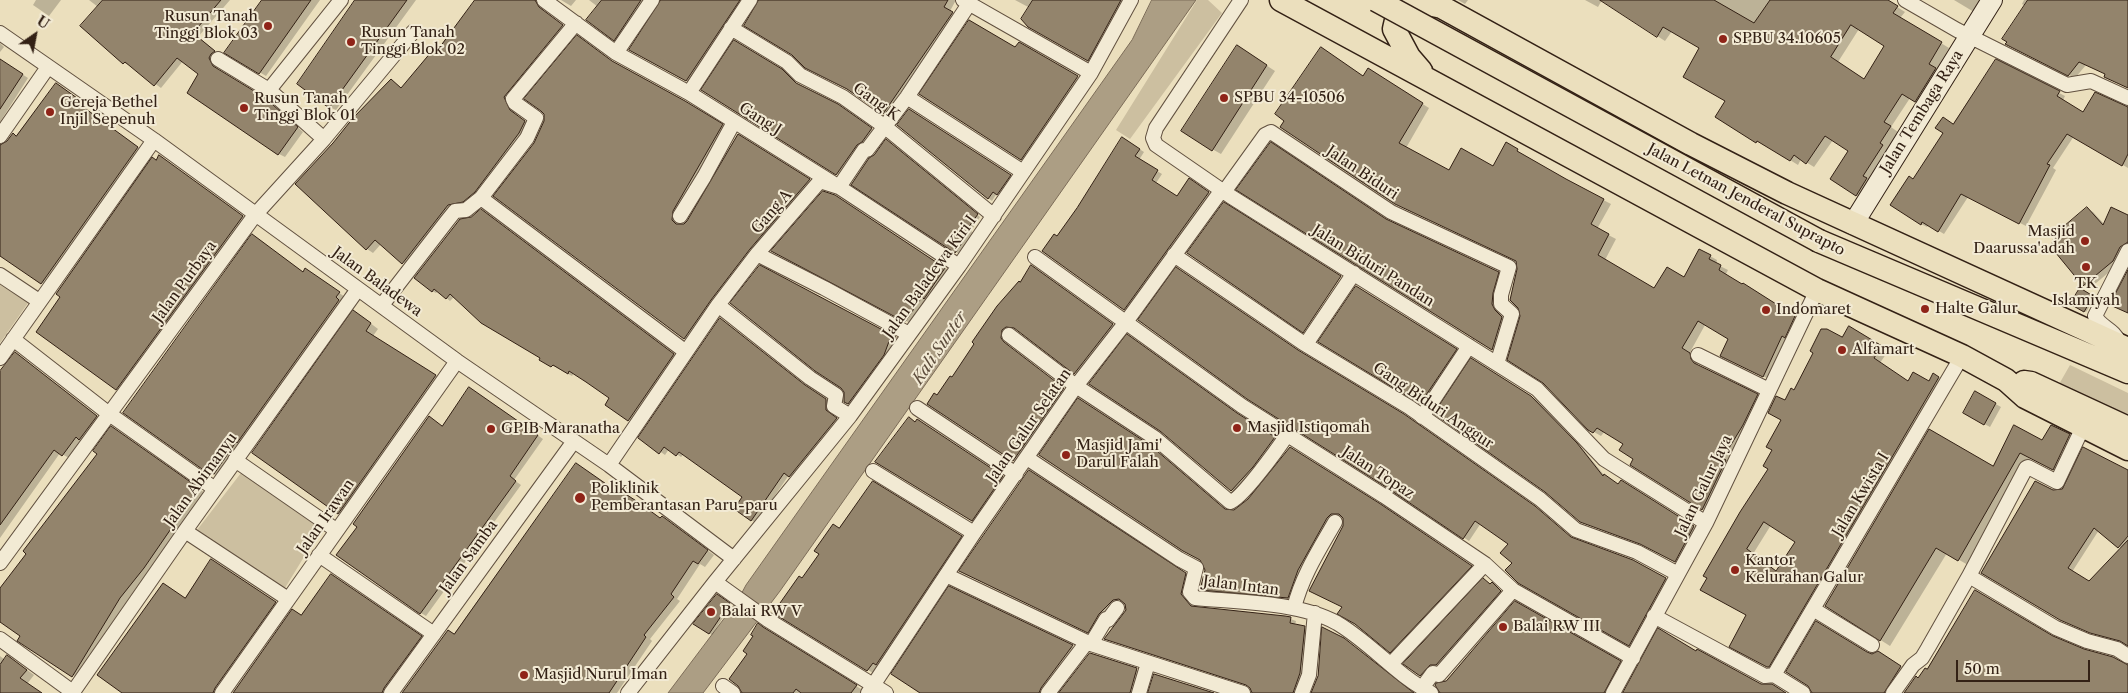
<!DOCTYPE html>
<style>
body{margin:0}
#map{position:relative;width:2128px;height:693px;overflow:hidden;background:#ebdfbd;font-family:"Libre Caslon Text",serif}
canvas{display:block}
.north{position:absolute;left:10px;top:10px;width:50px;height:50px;-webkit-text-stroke:4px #f2ead4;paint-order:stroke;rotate:33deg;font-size:14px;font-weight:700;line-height:20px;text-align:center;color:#332115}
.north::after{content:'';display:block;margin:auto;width:18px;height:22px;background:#332115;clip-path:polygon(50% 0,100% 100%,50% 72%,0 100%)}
.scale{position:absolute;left:1956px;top:660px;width:134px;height:22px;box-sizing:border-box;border:2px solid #332115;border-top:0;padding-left:6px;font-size:15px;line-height:18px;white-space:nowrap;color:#332115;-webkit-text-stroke:4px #f2ead4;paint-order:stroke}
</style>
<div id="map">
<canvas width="2128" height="693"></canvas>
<div class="north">U</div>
<div class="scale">50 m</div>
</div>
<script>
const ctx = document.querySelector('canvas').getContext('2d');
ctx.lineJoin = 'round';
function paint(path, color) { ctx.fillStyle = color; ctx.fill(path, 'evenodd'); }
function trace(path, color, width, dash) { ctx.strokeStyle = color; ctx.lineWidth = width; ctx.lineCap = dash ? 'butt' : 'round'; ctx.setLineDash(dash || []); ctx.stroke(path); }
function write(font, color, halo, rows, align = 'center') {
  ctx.font = font + ' "Libre Caslon Text",serif'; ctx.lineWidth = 4; ctx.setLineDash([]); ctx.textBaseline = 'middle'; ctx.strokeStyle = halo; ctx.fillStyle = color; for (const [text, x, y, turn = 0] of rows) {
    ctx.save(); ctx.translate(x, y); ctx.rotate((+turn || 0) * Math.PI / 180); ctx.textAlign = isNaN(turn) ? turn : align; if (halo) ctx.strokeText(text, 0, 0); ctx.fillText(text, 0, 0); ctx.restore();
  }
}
paint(new Path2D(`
 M1197,0H1208L1222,13L1130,139L1116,130Z
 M0,284L28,303L0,343Z
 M2070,365L2128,393V418L2058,386Z
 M241,473L321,529L285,588L197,530Z`), '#ccbfa0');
const water = new Path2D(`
 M1152,0H1196L780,591L703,693H668L738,600L746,585L1132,40Z`);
paint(water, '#ac9e84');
trace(water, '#7c6c58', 1);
paint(new Path2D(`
 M36,0H61L49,16L33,5Z
 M89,0H230L198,37L220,55L215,63L219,71L270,102L303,132L285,157L279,154L200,74L183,61L161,88L131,66L124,63L98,7Z
 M264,0H320L266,76L226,52Z
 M357,0H416L336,110L329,107Z
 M477,0H543L541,2L542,9L568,29L510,101L516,115L531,126L481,195L409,267L381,244L373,253L367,249L392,81L403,89L436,54Z
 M561,0H576L571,6Z
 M589,0H650L621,43L615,40L598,7Z
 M661,0H748L693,84L630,50Z
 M760,0H956L950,11L959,16L890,117L850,90Z
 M1015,0H1128L1093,63L1029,26L1030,8Z
 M1458,0H1468L1465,4Z
 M1585,0H1886L1905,12L1900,18L1949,48L1936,70L1943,74L1923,105L1910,98L1891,127L1898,132L1887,149L1890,150L1864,199L1856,195L1850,151L1833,140L1814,167L1801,159L1798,165L1766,145L1765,146L1717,117L1727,100L1701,48L1672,31L1665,41L1602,0L1598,7ZM1859,29L1885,45L1865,80L1838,62Z
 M1954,0H1988L1974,12Z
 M2024,0H2128V88L2111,80L2107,74L2086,65L2075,78L2013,47L2025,6L2022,4Z
 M735,42L786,73L798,85L843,109L876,132L842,177L703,90Z
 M0,43L4,47L0,52Z
 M1019,43L1081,79L1025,161L921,94L1016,48Z
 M1246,52L1275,71L1221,154L1212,149Z
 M0,60L28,78L0,122Z
 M1996,61L2065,96L2063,100L2083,113L2128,107V168L2074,136L2053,168L2056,170L2026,226L1968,197L1944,234L1929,225L1927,227L1921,224L1913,180L1954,125Z
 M614,63L684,102L726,128L676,214V223L678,225H684L688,221L738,135L813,182L688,341L495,196Z
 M1375,74L1429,108L1406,148L1450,172L1493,167L1506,144L1565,180L1611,204L1597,229L1616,239L1605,260L1655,290L1685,279L1710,256L1717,260L1716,264L1728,270L1725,276L1751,288L1802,321L1771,380L1729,360V339L1705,325L1689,354L1697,358V365L1764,399L1710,513L1631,464L1635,459L1625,443L1605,431L1601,436L1589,429L1522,316L1517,261L1404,208L1364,77Z
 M62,87L82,102L80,105L143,151L48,287L0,255V145H4L16,137Z
 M909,110L1014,178L1002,196L997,193L992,201L988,198Z
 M1122,138L1144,152L1139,160L1162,174L1156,183L1178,197L1194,183L1213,196L1129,312L1057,237L1078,209Z
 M890,143L980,217L971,231L974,233L959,254L853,184Z
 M156,161H166L250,221L124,393L117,389Z
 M1238,189L1389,222L1504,276L1498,308L1501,315L1508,321L1498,352Z
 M841,200L950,271L910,323L773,251Z
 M2087,209L2093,212L2105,225L2128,215V249L2119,264L2090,288L2084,285Z
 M486,213L678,357L633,422L606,405L611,398L574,373L572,376L540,359L541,358L454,297L450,301L438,291L436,293L432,291Z
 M253,235L304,273L312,274L345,297L217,477L124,412Z
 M760,267L896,338L888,357L852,406L845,401V392Z
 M1035,269L1116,327L1079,375L1018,329L1011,328L1005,332L1004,341L1008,346L1067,391L1017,463L929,404L938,397L953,379L1021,283Z
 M1342,278L1347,281L1310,335L1305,332Z
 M1356,287L1462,353L1427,407L1320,341Z
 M2080,290L2095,298L2086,312L2072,303Z
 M361,316L378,329L373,336L443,380L346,517L339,513Z
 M1850,328L1888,351L1880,363L1908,383L1929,382L1934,375L1945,382L1776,669L1737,650L1748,615L1702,589L1769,469L1785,402L1843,339ZM1771,525L1797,541L1777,572L1753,554Z
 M16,353L103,420L69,458L60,453L0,538V373Z
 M1472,360L1537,400L1582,448L1604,475L1619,485L1626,484L1699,530L1680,564L1647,546L1581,521Z
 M810,389L831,403V414L841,422L795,478L789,475L756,523L751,520L744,496L684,454L681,457L669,449L665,455L640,437Z
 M475,392L543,439L514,480L521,485L426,616L421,613L359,526Z
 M1976,393L2001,407L1990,427L1964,413Z
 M1242,417L1278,441L1236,493L1232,490Z
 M921,422L1006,479L976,522L877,462L916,423Z
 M2015,427L2042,442L2069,435L2079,441L2063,475L2030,458L1968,565L1947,553L1890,646L1827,606L1994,468Z
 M118,432L205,493L151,572L127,602L79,679L0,621V592L99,454Z
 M2128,472V645L2096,635L2066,622L2053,491ZM2099,530L2122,549L2090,583L2072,572Z
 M1034,474L1190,576L1186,597L1194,607L1285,617L1296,621L1295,625L1310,630L1299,693H1253L1248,686L1111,641L1106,639L1125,613L1126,605L1124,601L1115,605L1093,634L965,574Z
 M873,483L966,540L873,673L774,612L802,580Z
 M1390,488L1574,539L1633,561L1671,582L1635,648L1519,582L1509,543L1481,523L1469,541Z
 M623,496L631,498L661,519L669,522L714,555L705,567L700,564L677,599L680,601L650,639L652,641L617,693H403L455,635Z
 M1384,508L1475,569L1395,654L1342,608L1343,516H1336L1292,600L1206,592L1201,589L1227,511Z
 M218,564L282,606L221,693H124L186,599Z
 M338,580L428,641L390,693H234L302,616Z
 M1490,585L1495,586L1503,593L1440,666H1433L1424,677L1421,675Z
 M950,588L1077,649L1045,693H922Z
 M717,596L731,605L712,635L695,624Z
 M1515,603L1625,665L1610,693H1441L1446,682Z
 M758,625L861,689L860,693H742L749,654Z
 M1090,654L1142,672L1136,693H1061Z
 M1867,654L1883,656L1905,670L1890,693H1812V688Z
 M0,656L5,660L15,661L34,675L27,684L41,693H0Z`), '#0003');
const building = new Path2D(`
 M103,0H221L193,33L215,51L211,54L209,58L213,66L264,97L298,127L278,155L187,93L198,74L177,58L154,86L125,62L123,64L80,26Z
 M262,0H311L259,74L224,53Z
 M355,0H407L329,108L297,84Z
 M475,0H535L539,7L563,25L504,97L510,110L525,121L519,133L475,192L463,202L448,205L402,264L375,240L366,250L295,184L333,143L353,118L391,79L401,88L432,51L435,53Z
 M602,0H641L614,41L586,20Z
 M661,0H740L686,81L629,50Z
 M759,0H948L944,7L953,12L883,114L847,89L805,68L792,55L744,26Z
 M1033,0H1121L1088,61L1028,27L1021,19Z
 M1600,0H1714L1754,23L1770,0H1888L1898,6L1893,13L1942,42L1929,64L1936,68L1915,102L1902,94L1884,122L1891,126L1880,143L1883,145L1863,176L1867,178L1856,196L1830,179L1848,151L1825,136L1806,164L1794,155L1790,161L1757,141L1756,143L1715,117L1725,101L1683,77L1699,48L1663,27L1657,37ZM1851,25L1884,46L1864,79L1831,57Z
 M2028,0H2128V88L2104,77L2105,74L2079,62L2068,76L2005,44L2007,42L2002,39Z
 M969,20L1015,47L1019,42L1078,76L1021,160L919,94Z
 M577,35L612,61L685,101L723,124L673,211L672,220L676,224H684L687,221L738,134L810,179L750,249L711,300L684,339L493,196L534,143L544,121V114L541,111L524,99Z
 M734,40L782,69L796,83L838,104L872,128L862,142L857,145L836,175L701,90Z
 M1237,45L1267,65L1212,151L1181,131Z
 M1321,47L1363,76L1368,68L1423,103L1399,143L1449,170L1461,148L1493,166L1506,142L1518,149L1517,151L1566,179L1604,199L1591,224L1609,234L1598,255L1654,288L1667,267L1684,277L1699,249L1711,255L1709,259L1721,265L1719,270L1742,284L1743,283L1795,316L1785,338L1782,336L1763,377L1720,356L1728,339L1698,321L1682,348L1690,353L1691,359L1694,363L1758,394L1743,425L1723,458L1726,460L1702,510L1630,465L1633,459L1619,450L1623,444L1597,428L1593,433L1588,430L1543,383L1507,360L1520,316L1518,308L1510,300L1517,269L1516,261L1395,204L1280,127L1284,121L1275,114Z
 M0,59L23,74L0,109Z
 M1996,59L2060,91L2057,96L2083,112L2095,92L2128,107V154L2122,166L2067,134L2047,164L2050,165L2019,224L1961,194L1938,232L1922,222L1921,225L1890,205L1909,176L1913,179L1943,133L1935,128L1943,117L1953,124Z
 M56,83L77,98L75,101L138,147L41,284L0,256V145L7,141L13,133L16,136Z
 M909,109L1011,175L997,195L993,192L988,199L897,125Z
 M1122,137L1140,149L1135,156L1158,170L1152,180L1177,196L1189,178L1209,192L1124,310L1042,251L1054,234L1057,236L1077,208Z
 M886,139L978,214L968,228L971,230L955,253L851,185L869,158L874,155Z
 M1271,142L1386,219L1499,272L1493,293L1492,304L1495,310L1502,317L1492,350L1236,190Z
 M159,155L243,216L116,390L36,332L60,297L56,294L152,157L156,160Z
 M823,191L835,195L945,268L924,299L922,297L905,322L771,251Z
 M1224,202L1341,276L1303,333L1187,253Z
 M2087,207L2103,225L2111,207L2128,215V242L2120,247L2113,261L2083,286L2051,247L2055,234Z
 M481,209L674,354L628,421L605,405L609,398L586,382L569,371L568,374L553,365L551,367L539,360L540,358L481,323L450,294L446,299L434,289L432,292L414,278L460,219L471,217Z
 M252,234L303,272L305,268L340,292L336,297L339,300L237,443L236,442L214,474L211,472L209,474L123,413Z
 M760,265L896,337L895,339L891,336L884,355L848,404L844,402V392L841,388L815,371L730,303Z
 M1031,265L1113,324L1074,374L1014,328L1006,327L1002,330L1001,338L1004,342L1064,388L1013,461L927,404L934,393L937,395L950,376L952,377L974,344L972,342L997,306L1019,281L1020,282Z
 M1176,267L1298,350L1404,414L1535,506L1571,537L1633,560L1666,578L1629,646L1518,583L1505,570L1512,563L1500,553L1508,544L1475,521L1463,539L1389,489L1247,399L1138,320Z
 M2128,270V313L2110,305Z
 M1356,286L1457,349L1420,404L1318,342Z
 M2080,288L2093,296L2084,312L2070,304Z
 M353,310L371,323L366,331L436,375L338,514L252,453Z
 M720,318L805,385L826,399V410L837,418L789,477L784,473L751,521L734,509L742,497L679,452L676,456L664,447L659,454L638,438Z
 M1849,326L1882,346L1874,358L1908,381L1913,372L1929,381L1933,373L1939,377L1769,667H1767L1729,647L1746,615L1700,590L1707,578L1703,576L1740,512L1768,469L1763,466L1772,450L1766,447L1781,420L1768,413L1776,396L1785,400L1791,388L1794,390L1813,353L1810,351L1821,329H1827L1842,337ZM1764,522L1795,542L1776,571L1747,549Z
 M1127,334L1237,413L1275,437L1253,467L1231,491L1160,431L1089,384Z
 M15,352L97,416L79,440L76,437L62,456L54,450L0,525V371Z
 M1471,358L1531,396L1577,443L1603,476L1604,474L1618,484L1621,480L1694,526L1675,562L1640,544L1580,522L1545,492L1434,414Z
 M469,387L538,435L510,476L516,481L420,614L336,555L357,527L353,524L429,416L442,426Z
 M1975,391L1996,403L1984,425L1963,413Z
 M1078,398L1150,445L1225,509L1234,510L1248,499L1290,447L1379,503L1472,566L1390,653L1355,624L1337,614L1342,607L1309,591L1343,526V518L1339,514H1331L1327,518L1298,570L1288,598L1200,590L1205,570L1200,560L1183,551L1039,455Z
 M909,417L915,422L917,419L1003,476L972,521L875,462Z
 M2014,425L2042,440L2051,425L2070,434L2053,470L2020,453L1958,561L1936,548L1880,641L1825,606L1929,429L1993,466Z
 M111,426L199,488L144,568L120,598L72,677L17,641L20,636L0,622V588L26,554L23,551L97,454L93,451Z
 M2083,447L2128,470V536L2118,548L2094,528L2068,568L2089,581L2128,540V646L2120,641L2090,633L2060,620L1981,573L2035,481L2053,490L2062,489Z
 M576,463L622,495L624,493L641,504L660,518L662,516L708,550L698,564L693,561L671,594L674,597L644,635L646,637L609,693H402L448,630L454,634Z
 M1029,470L1186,573L1181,594L1191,606L1285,616L1291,617L1290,623L1305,626L1300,673L1293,693H1252L1250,688L1246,685L1104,639L1126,610L1125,604L1119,599L1113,600L1099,614L1088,633L959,571Z
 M873,481L962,536L876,665L873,663L867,671L773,613L799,576L802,578L819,554L814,551L833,524L839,528Z
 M211,559L276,602L215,688L213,693H122L97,675L163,583L185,598Z
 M331,574L422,636L384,688L382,693H233L292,609L301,615Z
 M1483,578L1490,584L1492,582L1501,591L1436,665H1430L1420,676L1403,664Z
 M949,586L1073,645L1041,688L1039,693H920L891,674Z
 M1975,590L2053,636L2084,649L2113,657L2128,665V693H1904L1916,676L1918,678L1925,668L1927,669Z
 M717,594L730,603L709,634L693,624Z
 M1515,601L1621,661L1604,693H1440L1435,685L1436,683L1446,681Z
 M1816,621L1867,652L1872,654L1878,651L1901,666L1884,693H1812L1808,686L1786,672Z
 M758,623L763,627L857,685L851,693H801L796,689L793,693H742L738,686L729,679L747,654L743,651L753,636L751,635Z
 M1322,627L1344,638L1414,693H1311L1318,676Z
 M1658,628L1696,651L1697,649L1761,684H1772L1786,693H1623Z
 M1090,653L1137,668L1130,693H1059Z
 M7,655L27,670L20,678L42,693H0V665Z
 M1154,674L1214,693H1148Z`);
paint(building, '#93846c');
trace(building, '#332115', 1);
const street = new Path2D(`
 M544,0L616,53L689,93L839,187L959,266
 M963,0L1091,73
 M1241,0L1156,128L1153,138L1156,145L1230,196L1537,389L1604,459L1706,523
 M1905,0L1957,30L2067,85L2091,81L2128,98
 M731,28L787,62L800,75L843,97L884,126L994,216
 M0,33L154,140L457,361L609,465L734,559
 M616,53L652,0
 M218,59L269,90L324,139
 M269,90L341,0
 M689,93L750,0
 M907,97L1023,172
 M0,136L48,67
 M1224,192L1265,135L1271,132L1391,212L1509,267L1501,295V304L1512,314L1497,364
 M481,198L686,352
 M680,216L704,177L734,122
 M757,254L824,288L909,334
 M1174,255L1303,343L1409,407L1540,499L1576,530L1637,552L1678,574
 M1035,257L1242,406L1384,496L1485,564L1513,590L1633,658
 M0,275L39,301
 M382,305L447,221L455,211L466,210L481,198L527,138L536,118L515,103L513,99L576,23
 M718,305L810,378L836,395L834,406L850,416
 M1009,335L1076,386L1155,438L1230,502C1241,500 1279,447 1287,435
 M13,339L108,413L215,489
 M2119,342C2114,329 2100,327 2095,316L2128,251
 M1306,344L1354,273
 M1698,355L1769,390
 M0,358L154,140
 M917,408L1016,474
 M1422,417L1469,346
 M1027,458L1179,559L1196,568L1190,592L1195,598C1238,602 1299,602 1337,623C1371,643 1396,675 1431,693
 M235,460L336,530
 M609,465L718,305L757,254L820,181L839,187L864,150H867L907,97L969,4
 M873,471L974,533
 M185,531L288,599
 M319,555L434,634
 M0,563L255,215L324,139L413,32
 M946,575L1091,644L1243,693
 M1969,576L2026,468L2028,467L2057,482L2083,427
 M715,582L768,620L886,693
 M1294,608C1302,576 1319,550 1335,522
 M1813,609L1872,645
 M1654,616L1765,676L1774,675
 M0,639L74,693
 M1091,644L1106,619L1108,620L1117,608
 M1391,664L1485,564
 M1774,675L1962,356
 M1774,675L1803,693
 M723,686L733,693
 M1422,688L1433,673L1439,675L1513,590
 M73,692L185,531L358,289
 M222,693L457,361
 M391,693L574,441
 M628,693L715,582L850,416L959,266L1091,73L1131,0
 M868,693L974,533L1076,386L1126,322L1221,191
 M1048,693L1087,642
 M1139,693L1148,663
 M1302,693L1309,675L1315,613
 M1613,693L1706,523L1817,290
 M1893,693L1913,665L1922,658L1928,648L1969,576L2056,628L2087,641L2117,649L2128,656`);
const secondary = new Path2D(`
 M1853,224L1992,0`);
const primary = new Path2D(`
 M1281,0L1817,290L1962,356L2006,380L2025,397L2128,449
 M1429,0L1691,144L1787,193L2128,349
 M1421,71L1409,57L1394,29C1395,25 1396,18 1399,13C1408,0 1429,4 1442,7
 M1819,241L2128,372
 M2024,382L2031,383L2128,428`);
trace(street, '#61503f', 16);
trace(secondary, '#332115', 22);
trace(primary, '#332115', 25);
trace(street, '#f2ead4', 14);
trace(secondary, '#f2ead4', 20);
trace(primary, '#ebdfbd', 22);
const primaryBridge = new Path2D(`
 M1376,0L1819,241`);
trace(primaryBridge, '#332115', 25, []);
trace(primaryBridge, '#ebdfbd', 22);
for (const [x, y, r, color] of [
 [268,26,5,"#8f2418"],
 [1723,39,5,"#8f2418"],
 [351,42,5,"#8f2418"],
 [1224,98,5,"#8f2418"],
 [244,108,5,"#8f2418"],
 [50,112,5,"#8f2418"],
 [2085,241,5,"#8f2418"],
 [2086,267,5,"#8f2418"],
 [1925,309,5,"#8f2418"],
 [1766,310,5,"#8f2418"],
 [1842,350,5,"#8f2418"],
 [1237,428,5,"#8f2418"],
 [491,429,5,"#8f2418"],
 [1066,455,5,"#8f2418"],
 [580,498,6,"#8f2418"],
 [1735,570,5,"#8f2418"],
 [711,612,5,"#8f2418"],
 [1503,627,5,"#8f2418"],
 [524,675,5,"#8f2418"]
]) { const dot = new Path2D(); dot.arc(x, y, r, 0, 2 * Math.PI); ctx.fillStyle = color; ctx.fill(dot); trace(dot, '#f2ead4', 2); }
write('15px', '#332115', '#f2ead4', [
 ["Rusun Tanah",258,17,"right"],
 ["Tinggi Blok 03",258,34,"right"],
 ["Rusun Tanah",361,33],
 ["Tinggi Blok 02",361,50],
 ["SPBU 34.10605",1733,39],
 ["SPBU 34-10506",1234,98],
 ["Rusun Tanah",254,99],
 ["Tinggi Blok 01",254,116],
 ["Gereja Bethel",60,103],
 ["Injil Sepenuh",60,120],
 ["Masjid",2075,232,"right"],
 ["Daarussa'adah",2075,249,"right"],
 ["TK",2086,284,"center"],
 ["Islamiyah",2086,301,"center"],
 ["Halte Galur",1935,309],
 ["Indomaret",1776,310],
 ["Alfamart",1852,350],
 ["Masjid Istiqomah",1247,428],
 ["GPIB Maranatha",501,429],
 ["Masjid Jami'",1076,446],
 ["Darul Falah",1076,463],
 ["Poliklinik",591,489],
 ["Pemberantasan Paru-paru",591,506],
 ["Kantor",1745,561],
 ["Kelurahan Galur",1745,578],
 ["Balai RW V",721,612],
 ["Balai RW III",1513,627],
 ["Masjid Nurul Iman",534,675]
], 'left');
write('15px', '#332115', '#f2ead4', [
 ["Gang K",876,102,36],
 ["Jalan Tembaga Raya",1922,112,-58],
 ["Gang J",760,119,32],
 ["Jalan Biduri",1362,173,34],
 ["Jalan Letnan Jenderal Suprapto",1746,200,28],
 ["Gang A",772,212,-49],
 ["Jalan Biduri Pandan",1373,266,32],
 ["Jalan Baladewa Kiri I",930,277,-54],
 ["Jalan Purbaya",185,282,-54],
 ["Jalan Baladewa",377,282,36],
 ["Gang Biduri Anggur",1433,406,34],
 ["Jalan Galur Selatan",1029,426,-55],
 ["Jalan Topaz",1378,473,33],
 ["Jalan Abimanyu",201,480,-54],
 ["Jalan Galur Jaya",1704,486,-64],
 ["Jalan Kwista I",1861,495,-59],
 ["Jalan Irawan",326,517,-55],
 ["Jalan Samba",469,557,-54],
 ["Jalan Intan",1241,586,7]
]);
write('italic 16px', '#5d4d3c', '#f2ead4', [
 ["Kali Sunter",940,348,-56]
]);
</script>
